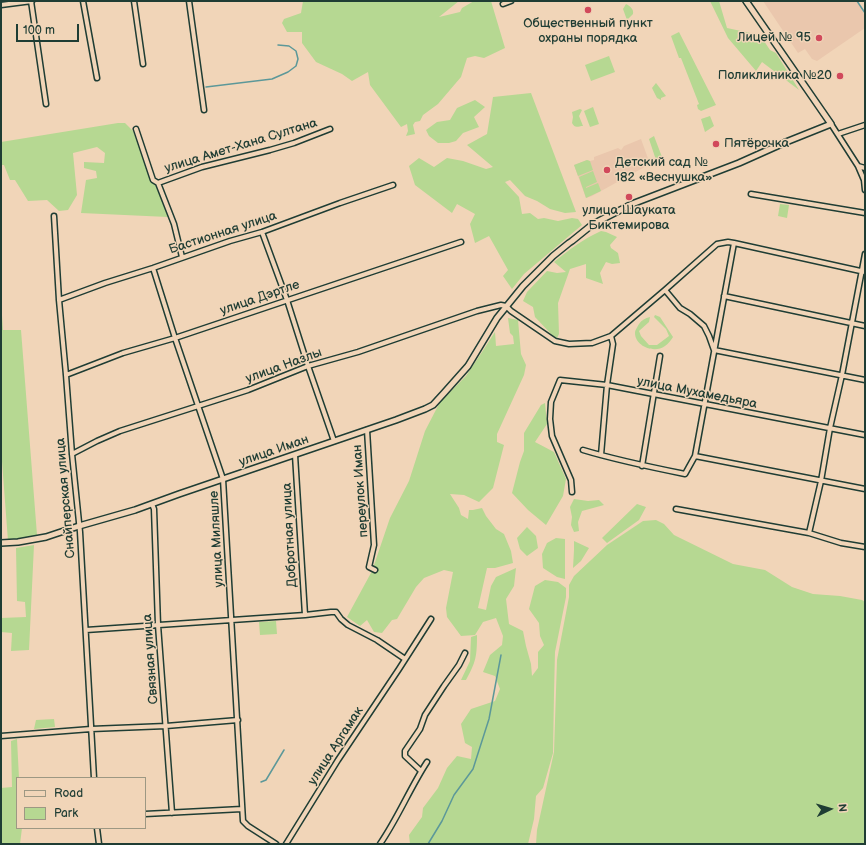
<!DOCTYPE html>
<meta charset="utf-8">
<style>
body{margin:0}
#map{position:relative;width:866px;height:845px;overflow:hidden;background:#f1d5b8;font-family:"Balsamiq Sans",sans-serif}
canvas{display:block}
.frame{position:absolute;inset:0;border:2px solid #1f3d34;pointer-events:none}
.legend{position:absolute;left:16px;top:777px;width:130px;height:52px;box-sizing:border-box;background:#f1d5b8;border:1px solid #9d9883;margin:0;padding:5px 7px;list-style:none;font-size:12px;color:#1f3d34}
.legend li{display:flex;align-items:center;gap:8px;height:20px}
.legend b{width:20px;border:1px solid #9d9883}
.north{position:absolute;left:810px;top:789px;width:40px;height:40px;-webkit-text-stroke:3px #f1d5b8;paint-order:stroke;rotate:85deg;font-size:11px;font-weight:700;line-height:16px;text-align:center;color:#1f3d34}
.north::after{content:'';display:block;margin:auto;width:14px;height:18px;background:#1f3d34;clip-path:polygon(50% 0,100% 100%,50% 72%,0 100%)}
.scale{position:absolute;left:16px;top:24px;width:63px;height:18px;box-sizing:border-box;border:2px solid #1f3d34;border-top:0;padding-left:5px;font-size:12px;line-height:14px;white-space:nowrap;color:#1f3d34;-webkit-text-stroke:3px #f1d5b8;paint-order:stroke}
</style>
<div id="map">
<canvas width="866" height="845"></canvas>
<div class="frame"></div>
<ul class="legend">
<li><b style="height:5px;background:#f1d5b8"></b>Road</li>
<li><b style="height:11px;background:#b6d892"></b>Park</li>
</ul>
<div class="north">N</div>
<div class="scale">100 m</div>
</div>
<script>
const ctx = document.querySelector('canvas').getContext('2d');
ctx.lineJoin = 'round';
function paint(path, color) { ctx.fillStyle = color; ctx.fill(path, 'evenodd'); }
function trace(path, color, width, dash) { ctx.strokeStyle = color; ctx.lineWidth = width; ctx.lineCap = dash ? 'butt' : 'round'; ctx.setLineDash(dash || []); ctx.stroke(path); }
function write(font, color, halo, rows, align = 'center') {
  ctx.font = font + ' "Balsamiq Sans",sans-serif'; ctx.lineWidth = 3; ctx.setLineDash([]); ctx.textBaseline = 'middle'; ctx.strokeStyle = halo; ctx.fillStyle = color; for (const [text, x, y, turn = 0] of rows) {
    ctx.save(); ctx.translate(x, y); ctx.rotate((+turn || 0) * Math.PI / 180); ctx.textAlign = isNaN(turn) ? turn : align; if (halo) ctx.strokeText(text, 0, 0); ctx.fillText(text, 0, 0); ctx.restore();
  }
}
paint(new Path2D(`
 M763,1H857L865,16V28L817,61L812,59L805,49L798,53Z
 M641,139L650,164L592,196L586,198L574,165L587,160L590,161L594,160V157L618,148L621,150L622,149L624,146Z`), '#eac7ad');
paint(new Path2D(`
 M303,1H459L439,17L460,12L462,8L474,1H491L505,48L484,58L475,56L467,58L461,77L438,104L423,115L420,121L415,122L413,125L415,134L406,136L408,131L407,124L401,127L370,85L368,72L352,81L342,74L316,62L302,43V32H287L282,23L284,19L301,13Z
 M710,1H719L727,28L760,35L770,50L776,53L799,90L762,62L756,71L728,38Z
 M626,4C630,6 634,9 633,14L627,20L623,9Z
 M679,32L716,105L701,111L698,109L697,105L699,104L681,58H679L671,36Z
 M609,56L615,72L591,81L585,65Z
 M656,83L666,96L661,98V100L657,98L652,88Z
 M531,93L576,212L565,213L550,209L537,201L525,196L510,180L505,182L519,197L522,214L530,213L538,219L544,218L558,221L572,218L578,219L582,225L524,274L512,289L503,276L508,270L489,236L475,243L470,224L475,214L457,204L452,213L415,185L409,166L419,158L434,167L447,158L463,161L486,169L493,167L467,145L487,134L493,97Z
 M475,100L485,107L474,117L479,127L463,133L456,141L449,143H438L429,136L426,130L437,122L450,120L457,108Z
 M593,107L599,124L590,127L584,111Z
 M580,109L582,110L579,116L583,126C578,126 575,129 572,123L573,117L572,112Z
 M710,116L714,126L705,132L701,119Z
 M118,123H125L133,131L152,182L156,186L168,217L81,213L86,180L97,178L96,171L84,168V162L104,163L105,153L97,147L73,153L77,195L68,210L59,211L47,200L28,201L15,180H10L4,165H1V142Z
 M654,136L662,157L656,160L649,139Z
 M587,160L590,161L593,170L578,176L574,165Z
 M593,171L597,182L586,187V188L598,183L601,191L586,198L579,177Z
 M780,204L789,205L787,218L778,216Z
 M601,231L606,232L617,237L610,245L611,248L618,253L620,263L612,264L606,262L600,273L603,284L586,278V264L570,269L558,303L559,334L557,338L553,336L535,317L533,307L523,301L527,292L547,271L557,273L566,272L554,262C569,250 583,239 601,231Z
 M1,301L3,330H21L37,535L31,539L8,541L1,448Z
 M655,315L660,317L673,337C671,340 668,344 665,346C654,354 635,346 635,333C635,330 638,326 639,324C642,320 645,318 650,317L649,322L639,331L641,336L649,345H657L669,336L666,329L654,317Z
 M508,318L518,320L521,354L526,365L524,375L497,434V442L504,445L493,488L479,502L464,495L450,494L459,508L461,515L468,519L469,510H473L482,508L486,516L496,529L504,534L511,551L513,563L495,568H487L478,608L486,610L491,586L496,577L516,568L514,586L506,599L509,624L523,631L526,646L531,664L532,676L538,668V652L544,645L540,636L539,623L529,609L535,586L545,580L558,582L566,588V597L555,652L554,694L553,753L543,788L536,796L534,819L528,844H410L409,835L422,817L423,808L438,788L447,768L457,756L471,759L472,747L465,743L461,724L471,709L495,701L500,689L495,676L483,672L490,655L502,645L503,636L496,618L483,622L475,635L461,636L447,617L446,608L453,572L444,570L424,578L416,587L397,619L392,620L382,633L374,632L367,620L360,626L347,617L372,571L390,518L409,481L425,431L440,402L466,376L482,352L495,332L496,346L514,344L513,336L510,333Z
 M545,403L547,424L535,442L554,452L566,479L563,496L546,525L528,510L512,493L520,462L524,451V433L541,405Z
 M574,499L588,501L599,500L604,505L582,511L578,522L579,531L574,532L571,525L572,517L570,507Z
 M637,504L646,507L639,520L607,543L602,538Z
 M656,520L664,524L674,535L733,564L765,570L792,587L813,594L840,596L862,600L865,602V844H536L537,830L554,752L557,660L569,597V585L574,576L607,545L643,521Z
 M527,527L536,536L538,548L527,556L520,549L517,538Z
 M556,538L565,539V579L557,577L543,568L542,554L547,543Z
 M574,541L589,548L581,561L573,568L574,550Z
 M34,545L29,650L11,651L12,633L1,632V618L26,617L25,602L17,601L16,548Z
 M276,621L277,634L260,635L259,622Z
 M477,635C477,656 476,662 466,680H461L470,661L471,637Z
 M54,719L55,727L34,729L36,720Z
 M17,739L19,778H17V828H22L20,844H1V788L12,787L11,741Z`), '#b6d892');
trace(new Path2D(`
 M857,1L865,13
 M206,87L272,79L288,72L296,66L298,59L296,51L289,46L278,45
 M261,782L266,780L284,750
 M428,844L442,821L454,795L473,769L489,719L501,655`), '#5c9899', 1.5);
const minor = new Path2D(`
 M31,1L46,104
 M83,1L97,78
 M134,1L143,64
 M189,1L204,110
 M503,4L511,1
 M1,5L32,1
 M831,124L858,166L864,180L865,190
 M136,129L153,180L158,183L174,224L182,257
 M838,134L865,125
 M858,166L865,168
 M158,183L202,167L270,150L294,143L330,129
 M751,194L865,213
 M54,216L59,300L66,375L72,454L80,532L94,778
 M262,232L287,300L308,366L334,441
 M153,268L175,338L223,479L243,821L248,826L276,844
 M665,290L680,308L690,314L704,326L709,336L714,350L865,380
 M724,296L865,326
 M59,300L105,283L153,268L230,241L262,232L340,203L393,185
 M66,375L123,353L175,338L461,242
 M367,430L374,545L369,567L375,570
 M583,450C616,460 650,467 685,474L695,456L734,243
 M72,454L97,441L120,431L248,390L308,366L358,352L477,311L501,305L506,306L511,311L555,341L569,344L592,343L611,336L665,290L717,244L728,242L734,243L865,272
 M295,455L305,615
 M601,455L607,385L613,344L611,336
 M695,456L865,489
 M642,466L660,356
 M572,492L571,480L552,436L550,419L551,402L560,380L607,385L865,435
 M152,504L154,509L158,625L172,813
 M676,509L809,533L841,543L865,547
 M809,533L821,481L830,428L842,375L865,254
 M86,630L305,615L331,612H336L341,619L348,625L377,640L405,659
 M1,736L91,729L166,726L238,720
 M421,771L405,756V751L420,729L425,715L444,686L459,665L465,653
 M145,814L242,809
 M97,828L99,844
 M286,844L338,760L399,669L431,619
 M380,844C398,818 410,788 427,762`);
const tertiary = new Path2D(`
 M1,543L18,542L46,537L79,526L135,510L179,494L396,420L425,409L433,405L444,393L468,366L497,318L523,286L553,256L569,243L572,241L593,224L632,204L739,163L786,142L831,124L746,1`);
trace(minor, '#1f3d34', 7);
trace(tertiary, '#1f3d34', 8);
trace(minor, '#f1d5b8', 4);
trace(tertiary, '#f1d5b8', 5);
for (const [x, y, r, color] of [
 [588,10,4,"#d1495b"],
 [819,38,4,"#d1495b"],
 [840,76,4,"#d1495b"],
 [716,144,4,"#d1495b"],
 [607,170,4,"#d1495b"],
 [629,197,4,"#d1495b"]
]) { const dot = new Path2D(); dot.arc(x, y, r, 0, 2 * Math.PI); ctx.fillStyle = color; ctx.fill(dot); trace(dot, '#f1d5b8', 1.5); }
write('13px', '#1f3d34', '#f1d5b8', [
 ["Общественный пункт",588,24],
 ["охраны порядка",588,39],
 ["Лицей № 95",811,38,"right"],
 ["Поликлиника №20",832,76,"right"],
 ["Пятёрочка",724,144,"left"],
 ["Детский сад №",615,163,"left"],
 ["182 «Веснушка»",615,178,"left"],
 ["улица Шауката",629,211],
 ["Биктемирова",629,226]
]);
write('13px', '#1f3d34', '#f1d5b8', [
 ["улица Амет-Хана Султана",241,146,-17],
 ["Бастионная улица",223,233,-18],
 ["улица Дэртле",260,298,-19],
 ["улица Назлы",284,366,-20],
 ["улица Мухамедьяра",697,393,11],
 ["улица Иман",274,451,-19],
 ["переулок Иман",361,491,-94],
 ["Снайперская улица",66,498,-95],
 ["Добротная улица",290,535,-93],
 ["улица Миляшле",217,539,-93],
 ["Связная улица",151,659,-94],
 ["улица Аргамак",336,746,-57]
]);
</script>
